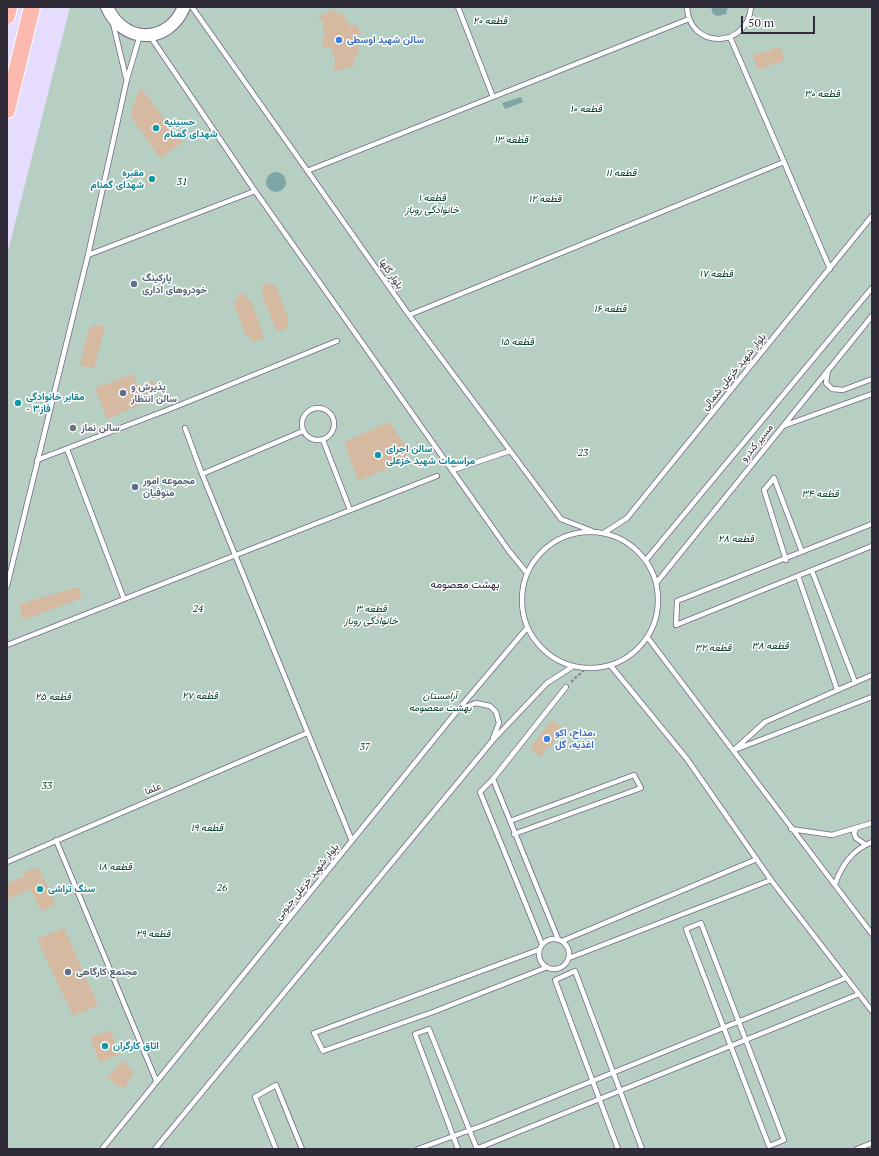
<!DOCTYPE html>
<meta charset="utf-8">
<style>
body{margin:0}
#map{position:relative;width:879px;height:1156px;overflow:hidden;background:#e6ddfe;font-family:"PT Serif",serif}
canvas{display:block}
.frame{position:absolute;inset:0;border:8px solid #2f2b38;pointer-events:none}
.scale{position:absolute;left:741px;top:16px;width:74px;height:18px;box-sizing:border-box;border:2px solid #2f2b38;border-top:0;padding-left:5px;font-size:12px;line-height:14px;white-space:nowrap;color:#2f2b38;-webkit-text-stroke:3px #fff;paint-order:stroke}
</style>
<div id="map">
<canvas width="879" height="1156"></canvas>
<div class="frame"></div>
<div class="scale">50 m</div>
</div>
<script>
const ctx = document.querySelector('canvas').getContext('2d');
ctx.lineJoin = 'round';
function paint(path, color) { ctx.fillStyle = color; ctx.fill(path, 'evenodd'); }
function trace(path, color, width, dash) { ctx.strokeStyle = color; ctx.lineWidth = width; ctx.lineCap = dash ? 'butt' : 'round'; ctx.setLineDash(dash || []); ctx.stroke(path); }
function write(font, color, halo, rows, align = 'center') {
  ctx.font = font + ' "PT Serif",Vazirmatn,serif'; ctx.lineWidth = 3; ctx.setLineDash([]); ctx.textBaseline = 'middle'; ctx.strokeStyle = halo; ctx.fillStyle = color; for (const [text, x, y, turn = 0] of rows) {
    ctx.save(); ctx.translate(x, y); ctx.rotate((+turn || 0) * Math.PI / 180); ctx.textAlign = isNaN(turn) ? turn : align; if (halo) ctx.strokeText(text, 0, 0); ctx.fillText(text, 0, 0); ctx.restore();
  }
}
paint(new Path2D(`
 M70,7H872V1149H7V255Z`), '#b7cfc2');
paint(new Path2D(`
 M711,7H728L726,14L718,16L713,14Z
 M521,97L523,102L505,109L502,103Z
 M266 182a10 10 0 1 1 20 0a10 10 0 1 1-20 0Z`), '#80a5a6');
paint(new Path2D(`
 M334,9L335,13H342L350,26L356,24L361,33L354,38L359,50L357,55L353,59L355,65L338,71L333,69L335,60L331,47H323L322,42L325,34L322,26L324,22L317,17Z
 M780,47L785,60L758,70L752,55Z
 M140,87L183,142L160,158L130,115Z
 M146 179a6 6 0 1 1 12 0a6 6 0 1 1-12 0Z
 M269,282L271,286L275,284L289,320L286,321L289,328L277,331L262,296L264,295L261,286Z
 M244,292L248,301L251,300L264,338L252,342L250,336H246L233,302L238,300L237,295Z
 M105,325L94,368L80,366L89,327Z
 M133,374L138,387L153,380L158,390L139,397L140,405L107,419L95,388Z
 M389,422L408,449L405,461L358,481L344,442Z
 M79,587L82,598L23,620L19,604Z
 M552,720L565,730L540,757L530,748Z
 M39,868L56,905L41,911L31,889L7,899V883L25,876L23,872Z
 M64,928L98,1005L73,1016L37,939Z
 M110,1030L120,1054L100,1062L90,1038Z
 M123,1060L134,1072L124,1089L107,1078Z`), '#d6b9a1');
const service = new Path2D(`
 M192,7L409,315L561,519L592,531
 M458,7L493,97
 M687,7C689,49 747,50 751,7
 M113,23L126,78
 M150,36L255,191L509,551L527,573
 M784,162L830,269
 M307,171L689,19
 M88,255L255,191
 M409,315L784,162L730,37
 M828,370L826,383L832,389L843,390L872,379
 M302 424a16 16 0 1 1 32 0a16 16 0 1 1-32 0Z
 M783,426L872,394
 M185,428L202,474L352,841
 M323,440L350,510
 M67,449L124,599
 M37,460L175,407L337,341
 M453,470L510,451
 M202,474L303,431
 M872,524L677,601L676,625L872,546
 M522 600a68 68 0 1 1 136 0a68 68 0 1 1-136 0Z
 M604,533L627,518L872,216
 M646,560L872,288
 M786,560L764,490L774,478L802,552
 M812,571L855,682
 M798,576L837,689
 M657,582L872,316
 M7,586L88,255L127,79L140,35
 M648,638L872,934
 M7,645L437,476
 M611,666L687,759L771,880L872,1011
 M458,710L476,703L490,706L496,712L499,723L493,738
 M737,749L872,697
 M734,750L765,722L872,675
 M493,779L566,687
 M510,821L634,775L641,788L514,834
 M791,829L832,835L872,823
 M856,829L854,833L856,838L866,845
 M56,840L156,1080
 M7,862L307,733
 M835,884C842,865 852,850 872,842
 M701,923L784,1140L769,1146L686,929Z
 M539 954a15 15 0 1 1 30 0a15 15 0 1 1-30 0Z
 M562,941L757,859
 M542,944L480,792L493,779L558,939
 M538,950L314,1033L323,1051L433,1012L545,968
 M569,958L771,880
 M102,1149L457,711L527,628
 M155,1149L493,740L547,683L572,667
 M276,1149L255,1097L276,1085L302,1149
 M418,1149L484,1125L846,978
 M458,1149L415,1034L429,1029L477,1149
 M476,1149L859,994
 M618,1149L555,980L575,971L642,1149
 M857,1149L872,1143`);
const secondary = new Path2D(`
 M107,7C123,44 168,45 184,7`);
const motorway = new Path2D(`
 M7,16L9,7
 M7,110L32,7`);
trace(service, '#716886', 6);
trace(secondary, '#716886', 14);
trace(motorway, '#fff', 18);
trace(new Path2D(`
 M571,682L585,669`), '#827b91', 2, [3, 2]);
trace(service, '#fff', 4.5);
trace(secondary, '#fff', 12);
trace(motorway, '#fcb9b0', 16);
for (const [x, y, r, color] of [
 [339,40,4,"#3f7fe0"],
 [156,128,4,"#0f9aa8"],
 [152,179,4,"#0f9aa8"],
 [134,284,4,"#5c6f8a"],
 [123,393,4,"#5c6f8a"],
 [18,403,4,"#0f9aa8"],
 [73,428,4,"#6b7280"],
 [378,455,4,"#0f9aa8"],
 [135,487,4,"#5c6f8a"],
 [547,739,4,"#3f7fe0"],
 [40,889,4,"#0f9aa8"],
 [68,972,4,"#5c6f8a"],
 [105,1046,4,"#0f9aa8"]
]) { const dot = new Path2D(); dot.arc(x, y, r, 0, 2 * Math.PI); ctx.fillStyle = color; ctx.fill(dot); trace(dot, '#fff', 1.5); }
write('italic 10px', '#003b26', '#fff', [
 ["قطعه ۲۰",490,21],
 ["قطعه ۳۰",822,94],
 ["قطعه ۱۰",586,109],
 ["قطعه ۱۳",511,140],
 ["قطعه ۱۱",621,173],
 ["31",182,182],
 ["قطعه ۱",432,198],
 ["خانوادگی روباز",432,210],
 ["قطعه ۱۲",545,199],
 ["قطعه ۱۷",716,274],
 ["قطعه ۱۶",610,309],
 ["قطعه ۱۵",517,342],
 ["23",583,453],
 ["قطعه ۳۴",820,494],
 ["قطعه ۲۸",736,539],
 ["24",198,609],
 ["قطعه ۳",371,609],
 ["خانوادگی روباز",371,621],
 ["قطعه ۳۸",770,646],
 ["قطعه ۳۲",713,648],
 ["قطعه ۲۷",200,696],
 ["آرامستان",440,696],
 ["بهشت معصومه",440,708],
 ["قطعه ۲۵",53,697],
 ["37",365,747],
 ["33",47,786],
 ["قطعه ۱۹",207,828],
 ["قطعه ۱۸",115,867],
 ["26",222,888],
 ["قطعه ۲۹",153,934]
]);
write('bold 10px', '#366cbe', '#fff', [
 ["سالن شهید اوسطی",347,40],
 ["مداح، اکو،",555,733],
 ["اغذیه، گل",555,745]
], 'left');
write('bold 10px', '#0d838f', '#fff', [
 ["حسینیه",164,122],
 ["شهدای گمنام",164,134],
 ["مقبره",144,173,"right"],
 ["شهدای گمنام",144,185,"right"],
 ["مقابر خانوادگی",26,397],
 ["- فاز۳",26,409],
 ["سالن اجرای",386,449],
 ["مراسمات شهید خزعلی",386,461],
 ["سنگ تراشی",48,889],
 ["اتاق کارگران",113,1046]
], 'left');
write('10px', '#2f2b38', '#fff', [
 ["بلوار گلها",391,274,55],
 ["بلوار شهید خزعلی شمالی",734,372,-51],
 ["مسیر کندرو",757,443,-51],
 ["علما",153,789,-23],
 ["بلوار شهید خزعلی جنوبی",307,882,-51]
]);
write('bold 10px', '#4e5e75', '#fff', [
 ["پارکینگ",142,278],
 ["خودروهای اداری",142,290],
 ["پذیرش و",131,387],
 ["سالن انتظار",131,399],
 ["مجموعه امور",143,481],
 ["متوفیان",143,493],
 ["مجتمع کارگاهی",76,972]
], 'left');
write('bold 10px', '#5b616d', '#fff', [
 ["سالن نماز",81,428]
], 'left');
write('11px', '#2d243d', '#fff', [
 ["بهشت معصومه",465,585]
]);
</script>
